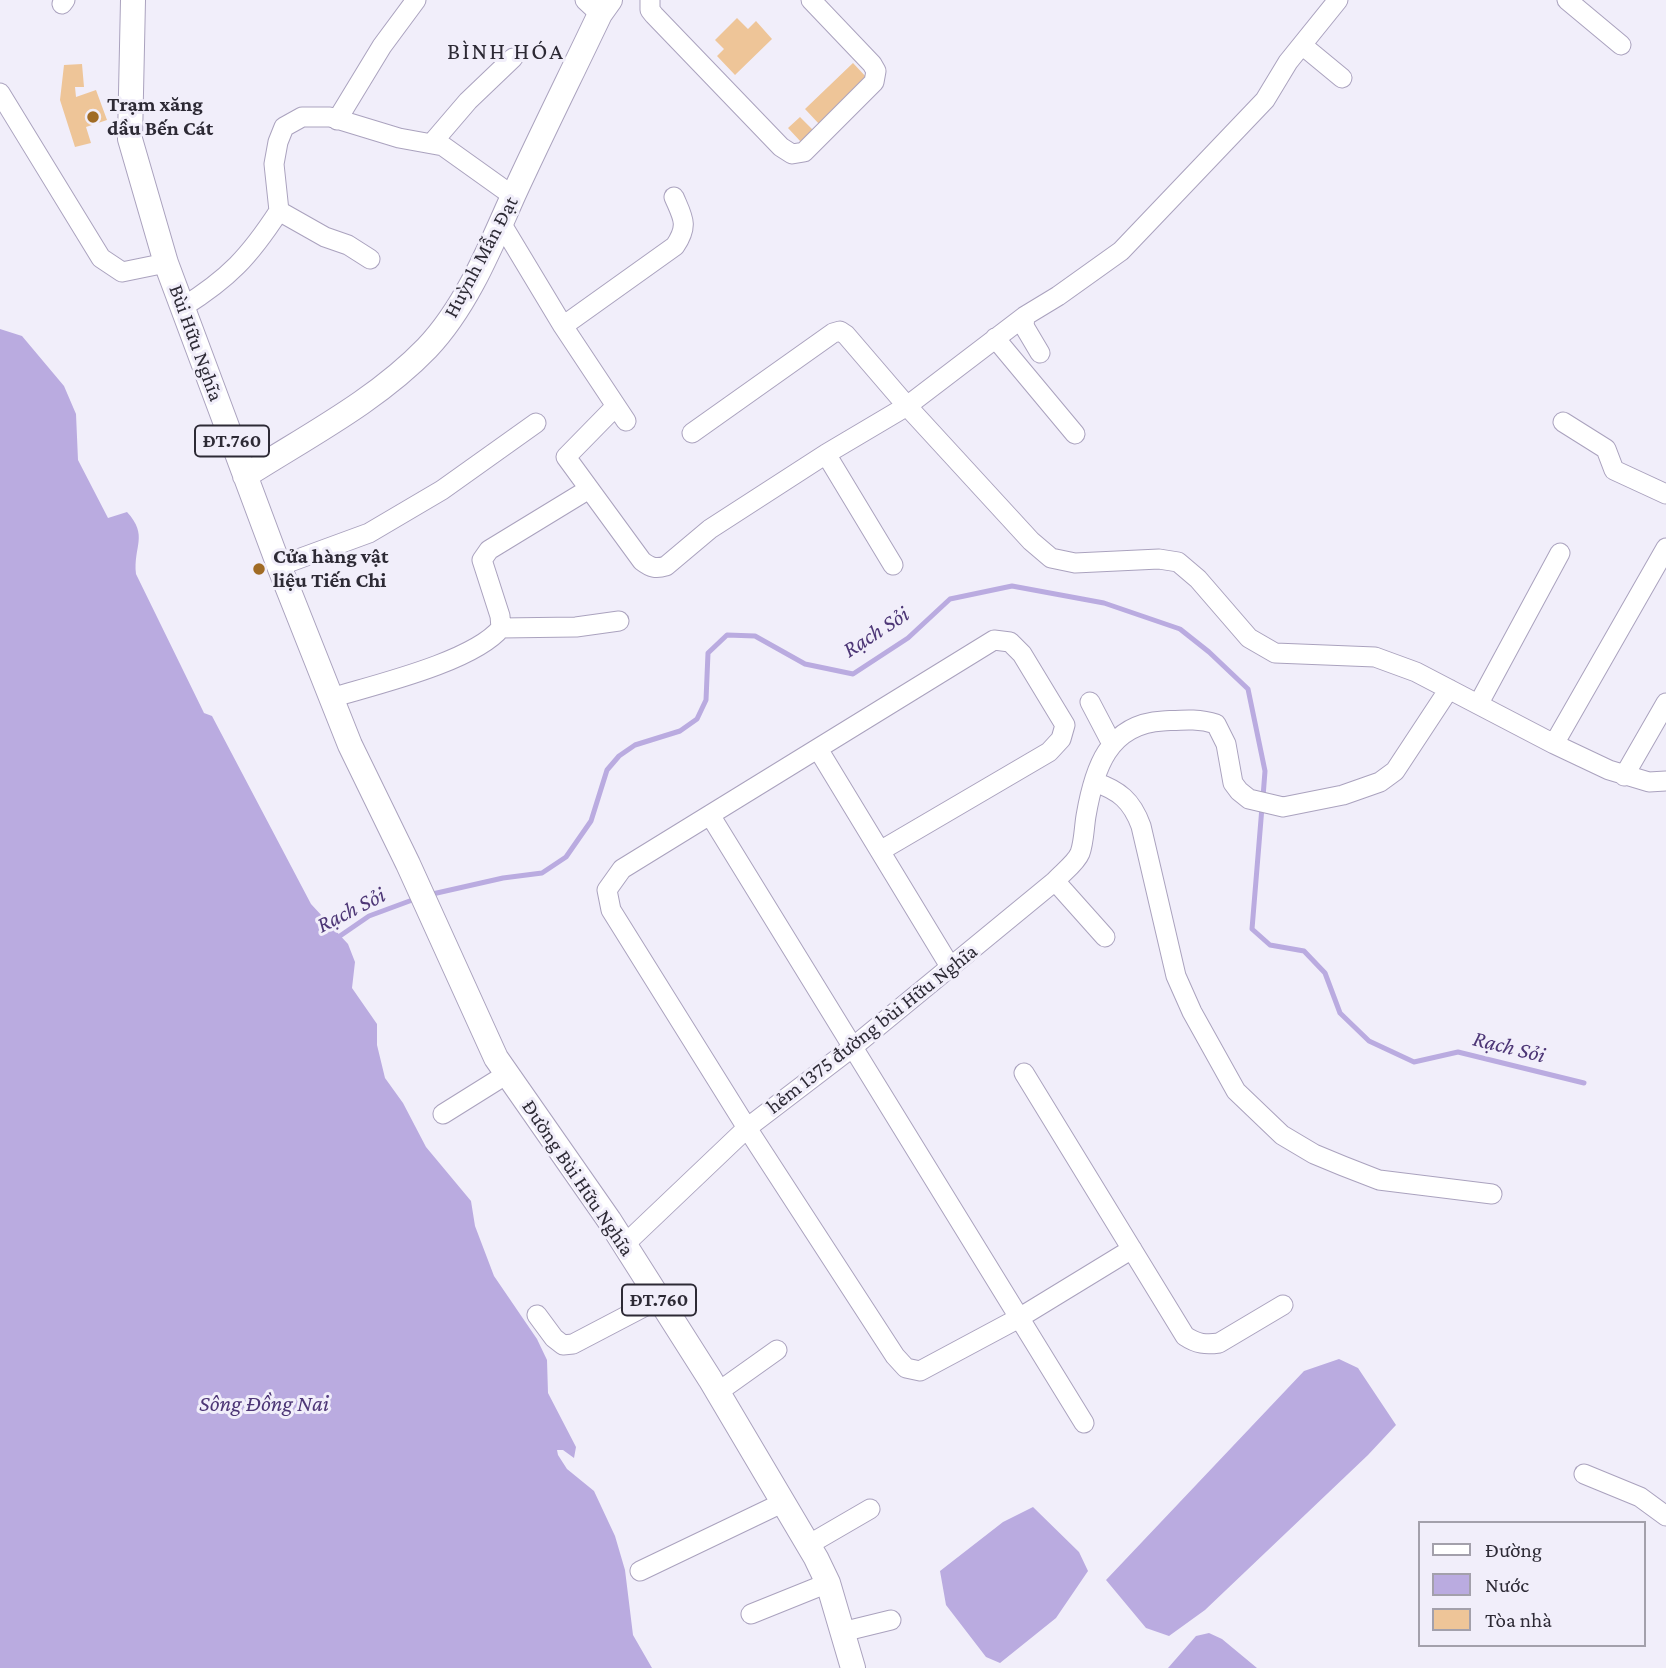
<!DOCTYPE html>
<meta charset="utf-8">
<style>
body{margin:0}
#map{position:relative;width:1666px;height:1668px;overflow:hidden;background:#f1eefa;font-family:"Crimson Pro",serif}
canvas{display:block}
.legend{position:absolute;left:1418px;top:1521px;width:228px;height:126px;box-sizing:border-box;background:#f1eefa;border:2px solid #a3a0ab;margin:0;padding:9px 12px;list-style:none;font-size:21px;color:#2d2a35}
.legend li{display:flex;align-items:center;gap:14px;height:35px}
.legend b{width:35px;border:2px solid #a3a0ab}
</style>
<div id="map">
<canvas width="1666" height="1668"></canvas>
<ul class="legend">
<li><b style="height:9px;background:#fff"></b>Đường</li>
<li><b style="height:19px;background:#baabe0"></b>Nước</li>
<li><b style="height:19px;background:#eec598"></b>Tòa nhà</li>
</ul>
</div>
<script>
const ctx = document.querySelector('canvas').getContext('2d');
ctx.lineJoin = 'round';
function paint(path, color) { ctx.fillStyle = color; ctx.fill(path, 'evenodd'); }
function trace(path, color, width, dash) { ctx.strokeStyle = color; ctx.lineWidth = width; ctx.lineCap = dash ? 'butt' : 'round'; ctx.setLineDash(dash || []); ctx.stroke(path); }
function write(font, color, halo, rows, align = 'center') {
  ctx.font = font + ' "Crimson Pro",serif'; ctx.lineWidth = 6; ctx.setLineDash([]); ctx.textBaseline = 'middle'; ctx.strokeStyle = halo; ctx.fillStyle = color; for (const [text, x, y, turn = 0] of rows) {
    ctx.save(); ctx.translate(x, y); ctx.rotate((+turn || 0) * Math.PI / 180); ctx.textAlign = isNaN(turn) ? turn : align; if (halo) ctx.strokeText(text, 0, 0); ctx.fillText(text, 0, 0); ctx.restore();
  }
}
paint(new Path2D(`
 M0,329L22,336L64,386L76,414L78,460L108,518L127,512C149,536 133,546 136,574L204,713L212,716L311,904L348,944L355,962L352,988L377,1024V1045L385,1078L403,1103L426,1147L471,1201L475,1226L494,1276L537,1339L547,1360L548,1393L576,1447L574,1458L563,1450H557L558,1455L567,1469L594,1491L615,1536L625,1570L633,1635L652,1668H0Z
 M1339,1359L1358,1368L1396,1425L1368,1455L1205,1610L1169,1636L1146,1628L1106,1580L1304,1371Z
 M1033,1507L1079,1552L1088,1571L1056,1618L1000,1663L986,1657L946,1605L940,1571L1003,1522Z
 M1209,1633L1222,1639L1257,1668H1168L1196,1636Z`), '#baabe0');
trace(new Path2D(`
 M1262,807L1252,929L1270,945L1304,951L1325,973L1340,1013L1369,1041L1414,1062L1458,1052L1584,1083
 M428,895L503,878L542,873L566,857L591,821L607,770L619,756L635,745L680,731L697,719L706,700L708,653L727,635L755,636L805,664L853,674L908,638L950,599L1012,586L1104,603L1180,629L1209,652L1248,689L1265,771L1263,797
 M337,938L369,916L415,899`), '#baabe0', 5);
paint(new Path2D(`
 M737,18L748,29L756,21L772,39L735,75L717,56L724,49L715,40Z
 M853,63L868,79L820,125L805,109Z
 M82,64L84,87H75L76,97L96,90L107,120L86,127L91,143L75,147L60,100L64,65Z
 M800,117L813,130L801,142L788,128Z`), '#eec598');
const minor = new Path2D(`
 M585,0L600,14
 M650,0V10L654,15L781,147L792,154L804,152L874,82L876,71L872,64L811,0
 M1567,0L1621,45
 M62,4L65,0
 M1302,45L1342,78
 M0,93L101,258L122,272L166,263
 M337,120L382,46L416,0
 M432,143L468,101L513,58
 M279,211L325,237L348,245L370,259
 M501,223L563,326L626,421
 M183,307C229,278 249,257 279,211L274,164L278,142L284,127L302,117H330L399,138L443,146L513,196
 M1025,316L1024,326L1040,353
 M563,326L675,246C689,225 683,218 674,197
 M995,338L1075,434
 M616,406L566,457L642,561C651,568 656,569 666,566L710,529L826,454L907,406L1025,316L1058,296L1121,251L1265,100L1288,62L1338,0
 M1563,422L1606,449L1614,470L1666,494
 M692,433L833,333L840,331L846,335L907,406L1031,541L1051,558L1075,563L1159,559L1178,562L1198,579L1249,638L1275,653L1375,657L1416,672L1554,744L1609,770L1649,782L1666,781
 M826,454L893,565
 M279,566L369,533L442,490L536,423
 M501,628L576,627L619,621
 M331,698C374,685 473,662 501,628L500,616L482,560L489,550L589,489
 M1090,702L1112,744
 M1479,703L1560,553
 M1554,744L1666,548
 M818,749L951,968
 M1624,776L1666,703
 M1094,782C1119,790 1132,801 1141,826L1176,976L1192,1012L1236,1091L1282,1135L1314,1154L1343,1166L1379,1180L1492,1194
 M710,815L1084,1423
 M880,851L1049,752L1061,739L1065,725L1022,654L1010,642L994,640L622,869L607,890L611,910L747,1128L895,1356L906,1368L920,1371L1019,1318L1132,1249
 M1055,881L1105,937
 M1024,1073L1185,1336C1197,1344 1206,1345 1219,1343L1283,1305
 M443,1114L507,1074
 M624,1245L747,1128L853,1047L1055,881C1062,873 1076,863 1080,853C1084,842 1084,828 1086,816C1094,769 1108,724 1163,721C1182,720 1198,718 1216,724L1226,744L1233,783L1239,791L1249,799L1283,807L1343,795L1380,782L1395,771L1449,689
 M537,1315L554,1338L563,1345L573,1344L659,1299
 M718,1392L777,1350
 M1584,1474L1640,1497L1666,1516
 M808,1545L870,1509
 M640,1571L782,1503
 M751,1614L828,1583
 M842,1632L891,1620`);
const major = new Path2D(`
 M133,0L130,139L166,263L279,566L350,745L408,864L496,1058L609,1220L710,1379L816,1558L828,1583L853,1668
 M245,476C306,437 376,401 427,348C466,307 490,248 513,196C541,135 571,75 600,14L610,0`);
trace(minor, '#aaa2be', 21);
trace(major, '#aaa2be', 26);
trace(minor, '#fff', 19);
trace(major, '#fff', 24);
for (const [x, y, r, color] of [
 [93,117,7,"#a06b24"],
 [259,569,7,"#a06b24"]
]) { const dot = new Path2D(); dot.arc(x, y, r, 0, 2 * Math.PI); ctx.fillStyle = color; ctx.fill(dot); trace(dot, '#f1eefa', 2.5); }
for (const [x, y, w] of [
 [232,441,74],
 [659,1300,74]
]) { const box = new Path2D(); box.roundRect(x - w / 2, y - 15.5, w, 31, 5); ctx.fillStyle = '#f1eefa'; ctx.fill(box); trace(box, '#2d2a35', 2); }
write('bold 19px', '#2d2a35', null, [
 ["ĐT.760",232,441],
 ["ĐT.760",659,1300]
]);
write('bold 21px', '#2d2a35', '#f1eefa', [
 ["Trạm xăng",107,105],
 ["dầu Bến Cát",107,129],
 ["Cửa hàng vật",273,557],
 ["liệu Tiến Chi",273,581]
], 'left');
write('21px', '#2d2a35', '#f1eefa', [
 ["Huỳnh Mẫn Đạt",481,257,-62],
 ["Bùi Hữu Nghĩa",196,343,70],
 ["hẻm 1375 đường bùi Hữu Nghĩa",872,1029,-38],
 ["Đường Bùi Hữu Nghĩa",578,1178,56]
]);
write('italic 23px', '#4d3676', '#f1eefa', [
 ["Rạch Sỏi",876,632,-33],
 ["Rạch Sỏi",351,910,-27],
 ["Rạch Sỏi",1509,1047,14],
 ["Sông Đồng Nai",264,1404]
]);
ctx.letterSpacing = '2px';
write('24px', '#2d2a35', '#f1eefa', [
 ["BÌNH HÓA",506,52]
]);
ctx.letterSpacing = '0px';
</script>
